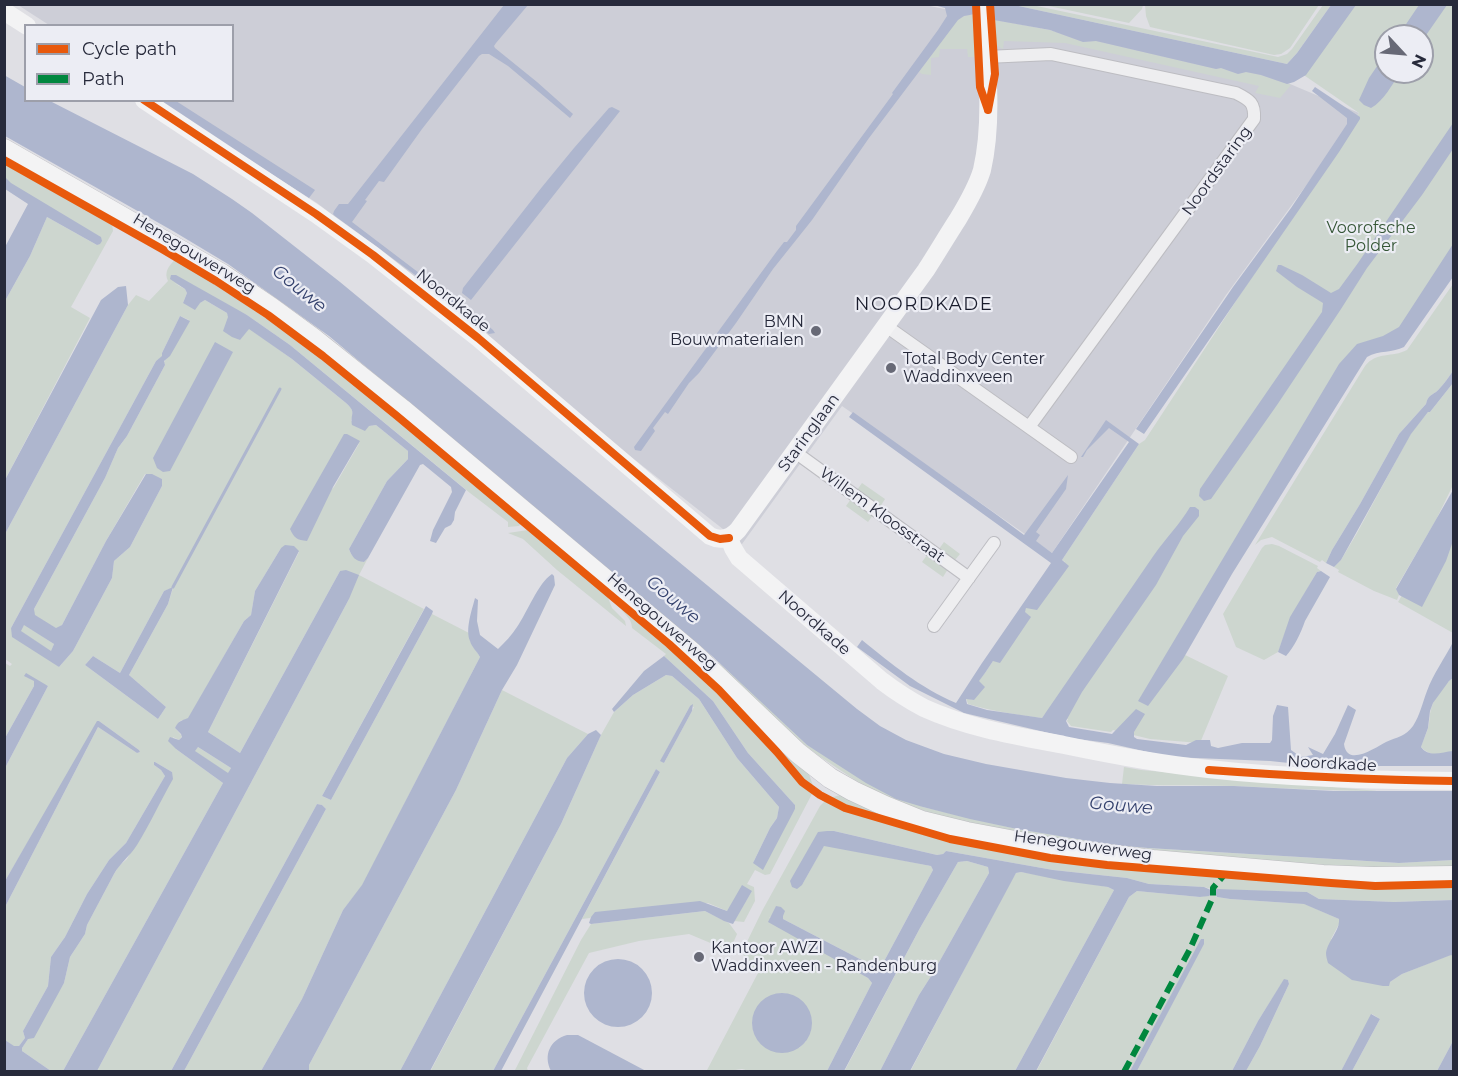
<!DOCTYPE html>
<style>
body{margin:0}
#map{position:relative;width:1458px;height:1076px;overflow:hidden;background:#dfdfe4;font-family:Montserrat,sans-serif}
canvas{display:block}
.frame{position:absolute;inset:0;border:6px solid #272a3b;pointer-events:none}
.legend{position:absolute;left:24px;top:24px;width:210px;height:78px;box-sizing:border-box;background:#ecedf4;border:2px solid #9d9faa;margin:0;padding:8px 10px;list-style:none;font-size:18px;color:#272a3b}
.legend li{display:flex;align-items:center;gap:12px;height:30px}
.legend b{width:30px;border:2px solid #9d9faa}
.north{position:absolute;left:1374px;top:24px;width:60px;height:60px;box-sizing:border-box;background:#ecedf4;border:2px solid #9d9faa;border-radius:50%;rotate:116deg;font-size:16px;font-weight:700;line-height:24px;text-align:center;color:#272a3b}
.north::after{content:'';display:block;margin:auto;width:21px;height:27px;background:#676976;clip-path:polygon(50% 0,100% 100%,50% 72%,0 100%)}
</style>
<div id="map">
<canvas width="1458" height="1076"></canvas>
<div class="frame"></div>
<ul class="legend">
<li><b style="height:8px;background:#e8590c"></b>Cycle path</li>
<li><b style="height:8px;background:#00873e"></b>Path</li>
</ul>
<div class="north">N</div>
</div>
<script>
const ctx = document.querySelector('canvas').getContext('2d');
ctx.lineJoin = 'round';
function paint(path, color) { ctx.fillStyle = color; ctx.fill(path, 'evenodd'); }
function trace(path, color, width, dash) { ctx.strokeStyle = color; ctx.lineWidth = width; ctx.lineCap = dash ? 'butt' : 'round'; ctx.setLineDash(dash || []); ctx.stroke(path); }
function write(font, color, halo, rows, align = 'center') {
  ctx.font = font + ' Montserrat,sans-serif'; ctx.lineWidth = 4.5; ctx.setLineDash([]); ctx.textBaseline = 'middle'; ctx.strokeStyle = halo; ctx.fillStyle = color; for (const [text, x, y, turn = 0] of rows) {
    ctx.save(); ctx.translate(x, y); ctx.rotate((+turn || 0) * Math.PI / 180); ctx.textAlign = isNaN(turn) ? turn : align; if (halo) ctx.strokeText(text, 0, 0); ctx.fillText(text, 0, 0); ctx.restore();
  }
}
paint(new Path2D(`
 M18,5H925L1271,76L1359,113L1226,295L1052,553L842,406L742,544L635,460L460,315L317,203L159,101L232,100V26L49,25Z`), '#cdced7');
paint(new Path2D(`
 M1014,5H1032L1278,57L1287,54L1292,49L1323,5H1331L1297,53L1287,64Z
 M1044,5L1143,4V5L1142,9L1129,23Z
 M1145,5L1146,4L1319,5L1290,48L1281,54L1274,55L1150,27L1146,16Z
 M1339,5H1453V256L1402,332L1357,357L1179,652L1228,676L1200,743L1150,739L1113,730L1111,732L1071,726L1067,721L1068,719L1045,714L1042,718C1017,715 992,711 968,704L966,698L974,700L978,681L985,673L993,661L1029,616L1024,612L1026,608L1065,562L1062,560L1139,444L1145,440L1359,113L1295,69ZM1386,36H1422V72H1386Z
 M975,14L977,57H968L967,49H940L939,57L931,58V75L922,74L919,72L957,20L964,16Z
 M994,20L1050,30L1083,42L1096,41L1216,69L1221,68L1238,74L1246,72L1261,75L1291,85L1280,98L1255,93L1259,86L1065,43L1004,41L1003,49L994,44Z
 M5,162L112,224L113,231L71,307L90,318L5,480V301L30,256L47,217L97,245L102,241L100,237L31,196L9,186L5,181Z
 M175,260C301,333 410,430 521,523L519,526L508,527V522L470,493L290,345L247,315L174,283L185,289L187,293L183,303H200L205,300L227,313L239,340L249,328L292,359L346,403C353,409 354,412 351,421L369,426L376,425L408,451V459L387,481L349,549C352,558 356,559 364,562L368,558L359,575L424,609L322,796L331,800L432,614L469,633C469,644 475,648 480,657L362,886L343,910L302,999L261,1071H184L326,809L322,805L317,804L171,1071H97L349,599L340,571L240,753L208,732L299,552L281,548L255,591L251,615L244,621L188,719L180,721L175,728L182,736L179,740L173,737L176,749L223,783L63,1071H51L22,1051V1048L64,983L70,957L85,934L87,925L114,874L119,866L127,859L172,772L155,762L154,765L161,770L165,776L126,843L109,860L87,894L65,937L51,957L48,986L23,1031L25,1038L19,1046L14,1047L5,1040V907L98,727L137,753L140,752L139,750L99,721L5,881V768L48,686L34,681V686L5,738V663L10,666L12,664L5,659V534L128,305L136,295L149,301L168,281C164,273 168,266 175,260ZM180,316L189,320L164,362L165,365L127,436L118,448L105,478L34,609V615L57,629L62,625L106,541L145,474L162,479V486L130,547L114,561L112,578L73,651L59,667L11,628L156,361L163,356L162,353ZM360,442L334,487L290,529ZM173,588L168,604L129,675L166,707L158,719L85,665L93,656L120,673L164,591Z
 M1453,284V371C1448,378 1442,387 1436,392C1430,396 1428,396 1426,404L1399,434L1360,504L1332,550L1326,563L1322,560L1320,562L1272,537L1261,540L1255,545L1365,366C1377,351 1392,358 1407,350Z
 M1453,383V485L1436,520L1396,588L1399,595L1397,600L1374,591L1338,572L1339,570L1334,567L1341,560L1357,533L1411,433L1428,412H1430Z
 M862,483L885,499L880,507L857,490Z
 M851,499L873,515L868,522L846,506Z
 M1453,510V633L1398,602Z
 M528,530L607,595L612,608L625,621L626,626L557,570L523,539L508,533Z
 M944,542L960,554L955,560L939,549Z
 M1272,544L1279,546L1318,566L1317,568L1321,571L1317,572L1291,617L1278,652L1264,660L1236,647L1223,614L1262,548L1265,545Z
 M927,555L948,569L943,577L922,562Z
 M619,605L683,659L718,692L776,753L801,782L813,792L770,874L765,875L755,870L747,884L754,887L755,901L744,922L734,921L752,891L727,911L708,903L591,917L590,918L582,919L660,772L656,769L493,1071L430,1072L561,824L601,735L614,712L633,695L666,675L672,676L699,699L737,758L779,807L777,818L770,828L753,863L795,809V805L748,753L713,701L664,656L666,654L632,628C632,617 622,614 619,605ZM690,706L694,707L664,763L661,760Z
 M24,624L54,644L51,652L20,631Z
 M682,631L743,684L807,745L923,807L1017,829L1113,845L1148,848L1351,860L1399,863L1453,860V869L1361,870L1061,843L950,819L928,812L905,804L864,786L819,756L790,734Z
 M1453,678V757C1442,756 1429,756 1421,747C1423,740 1426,735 1428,728C1430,722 1429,715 1431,709C1434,698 1444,684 1453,678Z
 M502,690L588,734L567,758L400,1071H309V1065L456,790Z
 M198,747L231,768L228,774L194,751Z
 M779,748L809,774L813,786L801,777Z
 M1124,767L1141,770L1378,791C1330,791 1282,788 1234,786C1197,785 1160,786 1122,784Z
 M840,795L898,822C875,815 851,810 830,798Z
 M826,800L844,810L933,837L1052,859L1090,865L1331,886L1395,888L1453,886V900L1394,902L1319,899L1307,892L1215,890L1204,887L1149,884L1127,878L1053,870L946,851L943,854L937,855L834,831H827L802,885L824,845L931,866L933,870L881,967L877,968L783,919V916L769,917L868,978L872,983L827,1071L753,1072L742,1069L728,1071L706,1072L758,973L745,963L743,950L762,911L820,806ZM783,993L794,996L806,1041L799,1048L760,1043C749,1028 750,1017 763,1005C770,998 773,994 783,993Z
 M967,861L988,867L989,873L933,973L919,995L880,1071L844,1072L920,928L958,862Z
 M1021,872L1108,887L1114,890L1015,1071L910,1072L1012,879L1016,873Z
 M1137,891L1200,897L1215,894L1216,897L1230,899L1305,904L1339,919V924L1331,939L1390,982L1402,974L1452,954L1453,956V1041L1437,1071H1352L1380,1019L1372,1014L1341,1071H1246L1260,1046L1289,984L1288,980H1284L1258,1021L1232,1071H1137L1203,944L1202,939L1130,1071L1036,1072L1129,897Z
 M705,911L729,923L737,934L731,948L720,947L689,934L639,941L589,953L527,1068L528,1071L514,1072L581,940L591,924Z`), '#cdd6cf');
paint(new Path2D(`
 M504,5H528L496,43L494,46L495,48L537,82L573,114L570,118L508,66L489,54H482L479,56L422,129L384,182L379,181L365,200L367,201L352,222L427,279L429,283H426L335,216L333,214L334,211L339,204H348Z
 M934,5H1014L1287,64L1297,53L1331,5H1356L1306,75L1294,82L1287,84L1261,75L1246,72L1238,74L1221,68L1216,69L1096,41L1083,42L1050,30L994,20L975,14L964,16L958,20L869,138L812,220L773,269L736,323L699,373L689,383L668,414L665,412L653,428L655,431L641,451L635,450L634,447L777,251L784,242H787L796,230V226L893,94L892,93L938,30L947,16L945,8Z
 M1419,5H1447L1422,41V36H1398Z
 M1386,53V72H1401C1392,84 1384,101 1371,108L1364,105L1359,100L1369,78Z
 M4,75L25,87L26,100L50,101L193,174L232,199L252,213L340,282L857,709L880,726L906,740L944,754L986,764L1066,778L1110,783L1157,786H1234L1334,791H1453V860L1399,863L1351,860L1148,848L1113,845L1017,829L970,819L923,807L896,799L866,783L807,745L712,656L329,336L228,264L173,231L5,136Z
 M1315,87L1360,117V119L1339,152L1144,434L1136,429L1233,287L1291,208L1347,124V118L1312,91Z
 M158,101H176L315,190L309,198Z
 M612,107L620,111L471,300L462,293L463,288L542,187L574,148L609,108Z
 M1453,123V149L1422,195L1367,268L1341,309L1277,405L1211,499L1204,501L1199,496L1200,489L1322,312L1323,303L1297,287L1276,271L1278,265H1281L1302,275L1331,293L1339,289L1358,263Z
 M5,177L11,183L101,237L102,241L100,244L97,245L47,217L30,256L5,301V247L28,204L5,189Z
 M1453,244V277L1404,347C1393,353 1379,350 1367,357L1232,574L1183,659L1148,706L1138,701L1339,364L1357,344L1383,336L1399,327Z
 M171,275H176L247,315L290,345L466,490L455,512L454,520L451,525L445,528L436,543L430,541L433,530L452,492L451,487L423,464L420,465L368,558L364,562C355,561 352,557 349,549L387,481L408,459V451L376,425L369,426L365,431L352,425C350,413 357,413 346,403L292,359L249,329L240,340L232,337L223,331L228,317L227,313L205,300L200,303L195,310L183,303L187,293L185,289L170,279Z
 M126,286L128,305L5,534V480L101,300L118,287Z
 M446,290L493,330L495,333L489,334L442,296V294Z
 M180,316L190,321L170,356L164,361L165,365L127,436L118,448L105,478L34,609L35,615L56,628L62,625L106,541L146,474H152L162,479V486L130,547L114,561L112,578L73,651L59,667L12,637L11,628L156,361L162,356V353ZM24,625L54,644L51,651L21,631Z
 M215,342L233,352L170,471L163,472L157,468L153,458Z
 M1453,371V383L1430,412H1428L1411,434L1341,560L1334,567L1326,563L1332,550L1360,504L1399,434L1426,404C1428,396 1430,396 1436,392C1442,387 1448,378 1453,371Z
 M853,412L997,515L1024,535L1068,475L1066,489L1036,532L1040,535L1036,541L1052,553L1129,442L1109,428L1087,450L1083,457H1081L1106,420L1139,444L1062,560L1069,566L1037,610L1026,608L1025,612L1031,617L1000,663L993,661L985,673L979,681L985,687L974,700L966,699L967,704L987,710L1042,718L1154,555C1166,538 1180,524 1190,507H1195L1199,510V516L1183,536L1156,585L1082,692L1066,721L1069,727L1112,734L1136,709L1145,714L1134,732V737L1137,739L1186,745L1196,740H1210L1211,746L1218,748L1242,743H1270L1272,740L1273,716L1277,705L1288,707L1291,750L1301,757L1313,755L1308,747L1323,754L1335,734L1348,705L1356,710L1344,744C1347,768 1376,747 1386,742C1397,737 1406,736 1413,726C1420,715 1422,704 1427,691C1433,674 1445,658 1453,642V678L1449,681L1433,703L1430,711L1428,728L1421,747C1429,758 1442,752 1453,751V766H1317L1270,761L1170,757L1108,743L1070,738L964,713L910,686L857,647L862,640C893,665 919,687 956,703L982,663L1051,563L849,417Z
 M344,434H347L360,441L333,487L307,541C297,540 294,538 290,529Z
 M1453,490V541L1446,561L1422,607L1399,595L1396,589Z
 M285,545L294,546L299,551L208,732L240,753L340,571L346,570L359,575L349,599L97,1071H63L223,783L176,749L168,741L170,737L179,740L182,737L181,734L175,728C178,721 181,721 188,718L244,621L251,615L255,591L281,548ZM198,747L231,768L228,773L195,751Z
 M1321,571L1330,577L1305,621C1301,633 1294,647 1286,656L1278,652L1290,617L1317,572Z
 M552,574L554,576L555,585L517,665L502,690L456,790L309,1065V1071H261L302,999L343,910L362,885L480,657C477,651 472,648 470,641C465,629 472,610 475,598L478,600L477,621L480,635L498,649C505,642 512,635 517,627C527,613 538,583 552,574Z
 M173,587L168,604L129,675L166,707L158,719L85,665L93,656L120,673L164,591Z
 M426,606L433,611L432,614L331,800L322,796Z
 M664,656L713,701L748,753L795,805V809L763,870L753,863L770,828L777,818L779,807L737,758L699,699L672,676L666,675L633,695L614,712L612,709L644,671Z
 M26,673L48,686L5,768V738L34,686V681L24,676Z
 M693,704L692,711L664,763L660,761L690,706Z
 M97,721H99L139,750L140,752L137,753L98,727L5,907V881Z
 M596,730L601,735L561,824L430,1071H400L567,758L588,734Z
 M154,762H155L172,772L173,779C161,800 150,824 137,845C130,856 120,863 114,874L87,925L85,934L70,957L64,983L34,1038L28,1039L22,1048V1051L51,1071H5V1040L14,1046H19L25,1038L23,1031L48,986L51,957L65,937L87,894L109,860L126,843L165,776L161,770L154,765Z
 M656,769L660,772L501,1071H493Z
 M317,804L322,805L326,809L184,1071H171Z
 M827,831H834L937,855L943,854L946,851L1053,870L1127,878L1149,884L1204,887L1211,890V894L1209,896L1200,897L1137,891L1129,897L1036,1071H1015L1114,890L1108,887L1064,881L1021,872L1016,873L910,1071H880L919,995L933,973L989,873L988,867L967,861L958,862L920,928L844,1071H827L872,983L868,978L768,922L776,906L781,907L785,911L783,916V919L877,968L881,967L933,870L931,866L824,846L802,885L797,889L792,887L790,881L818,832Z
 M742,885L752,891L733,924L724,921L705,911L591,924L589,923L591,917L595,912L700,901L727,911Z
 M1216,889L1307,892L1319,899L1394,902L1453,900V956L1451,955L1402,974L1390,982L1389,986H1383L1352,980L1328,963C1327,960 1326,956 1326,953C1328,940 1340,931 1339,919L1304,904L1230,899L1217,897L1215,894Z
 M1201,939H1204V944L1137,1071H1130Z
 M584 993a34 34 0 1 1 68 0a34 34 0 1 1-68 0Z
 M1284,979L1288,980L1289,984L1260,1046L1246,1071H1232L1258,1021Z
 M752 1023a30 30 0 1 1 60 0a30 30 0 1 1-60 0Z
 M1371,1014L1380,1019L1352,1071H1341Z
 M567,1035H578L646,1071H551C543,1055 550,1040 567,1035Z
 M1453,1041V1071H1437Z`), '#aeb6ce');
trace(new Path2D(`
 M173,587L280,389`), '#aeb6ce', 3);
const street = new Path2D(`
 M986,57L1051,54L1236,93C1250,100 1255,103 1254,119L1029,427
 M886,326L1071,457
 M795,452L969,578
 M934,626L994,543`);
const primary = new Path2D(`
 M4,149L222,274L272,308L313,338L402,409L693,653L798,753L830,778L853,791L885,806L922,821L967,832L1047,847L1153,860L1323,875L1373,877L1454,876`);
trace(street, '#bdbdc2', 14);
trace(primary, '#bcbcc1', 21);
trace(street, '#eeeef0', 12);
trace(new Path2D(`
 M4,11L27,26
 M144,100L316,214L373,255L478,338L710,536C720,541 730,539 738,530L926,270C937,253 947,236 958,219C967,204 977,187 982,170C994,118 986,58 983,4
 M729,538L733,548L739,558L882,681C895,691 909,700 924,708C968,728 1017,736 1064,745C1112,755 1160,764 1208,769C1289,778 1372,780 1454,781`), '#f3f3f4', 18);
trace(primary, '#f3f3f4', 20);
trace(new Path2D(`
 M1124,1072L1190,949L1213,897V888L1224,875`), '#00873e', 6, [12, 6]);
trace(new Path2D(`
 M976,4L980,87L988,110
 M144,100L316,214L373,255L478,338L710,536L720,539L729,538
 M988,110L995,74L990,4
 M4,160L162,249L216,281L268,315L323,356L397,416L669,644L719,690L777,752L802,782L820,795L845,808L950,839L1050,858L1107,865L1331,883L1375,886L1454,884
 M1209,770C1291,776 1372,780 1454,781`), '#e8590c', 8);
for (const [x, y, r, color] of [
 [816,331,6,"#676976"],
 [891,368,6,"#676976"],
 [699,957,6,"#676976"]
]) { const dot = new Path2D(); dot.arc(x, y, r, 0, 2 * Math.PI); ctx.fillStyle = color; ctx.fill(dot); trace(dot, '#ecedf4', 2); }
write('16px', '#272a3b', '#ecedf4', [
 ["Noordstaring",1217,171,-54],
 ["Henegouwerweg",194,254,31],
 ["Noordkade",453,301,39],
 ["Staringlaan",809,433,-54],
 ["Willem Kloosstraat",882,515,36],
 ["Henegouwerweg",662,622,41],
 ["Noordkade",814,623,41],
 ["Noordkade",1332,764,3],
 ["Henegouwerweg",1083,846,8]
]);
write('16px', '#355636', '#ecedf4', [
 ["Voorofsche",1371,228],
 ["Polder",1371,246]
]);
write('16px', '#272a3b', '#ecedf4', [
 ["BMN",804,322,"right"],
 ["Bouwmaterialen",804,340,"right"],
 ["Total Body Center",903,359],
 ["Waddinxveen",903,377],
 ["Kantoor AWZI",711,948],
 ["Waddinxveen - Randenburg",711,966]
], 'left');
write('italic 18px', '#34416d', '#ecedf4', [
 ["Gouwe",299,289,39],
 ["Gouwe",673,600,40],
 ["Gouwe",1121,806,5]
]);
ctx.letterSpacing = '1.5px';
write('18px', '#191c2c', '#ecedf4', [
 ["NOORDKADE",924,305]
]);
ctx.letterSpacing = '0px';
</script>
